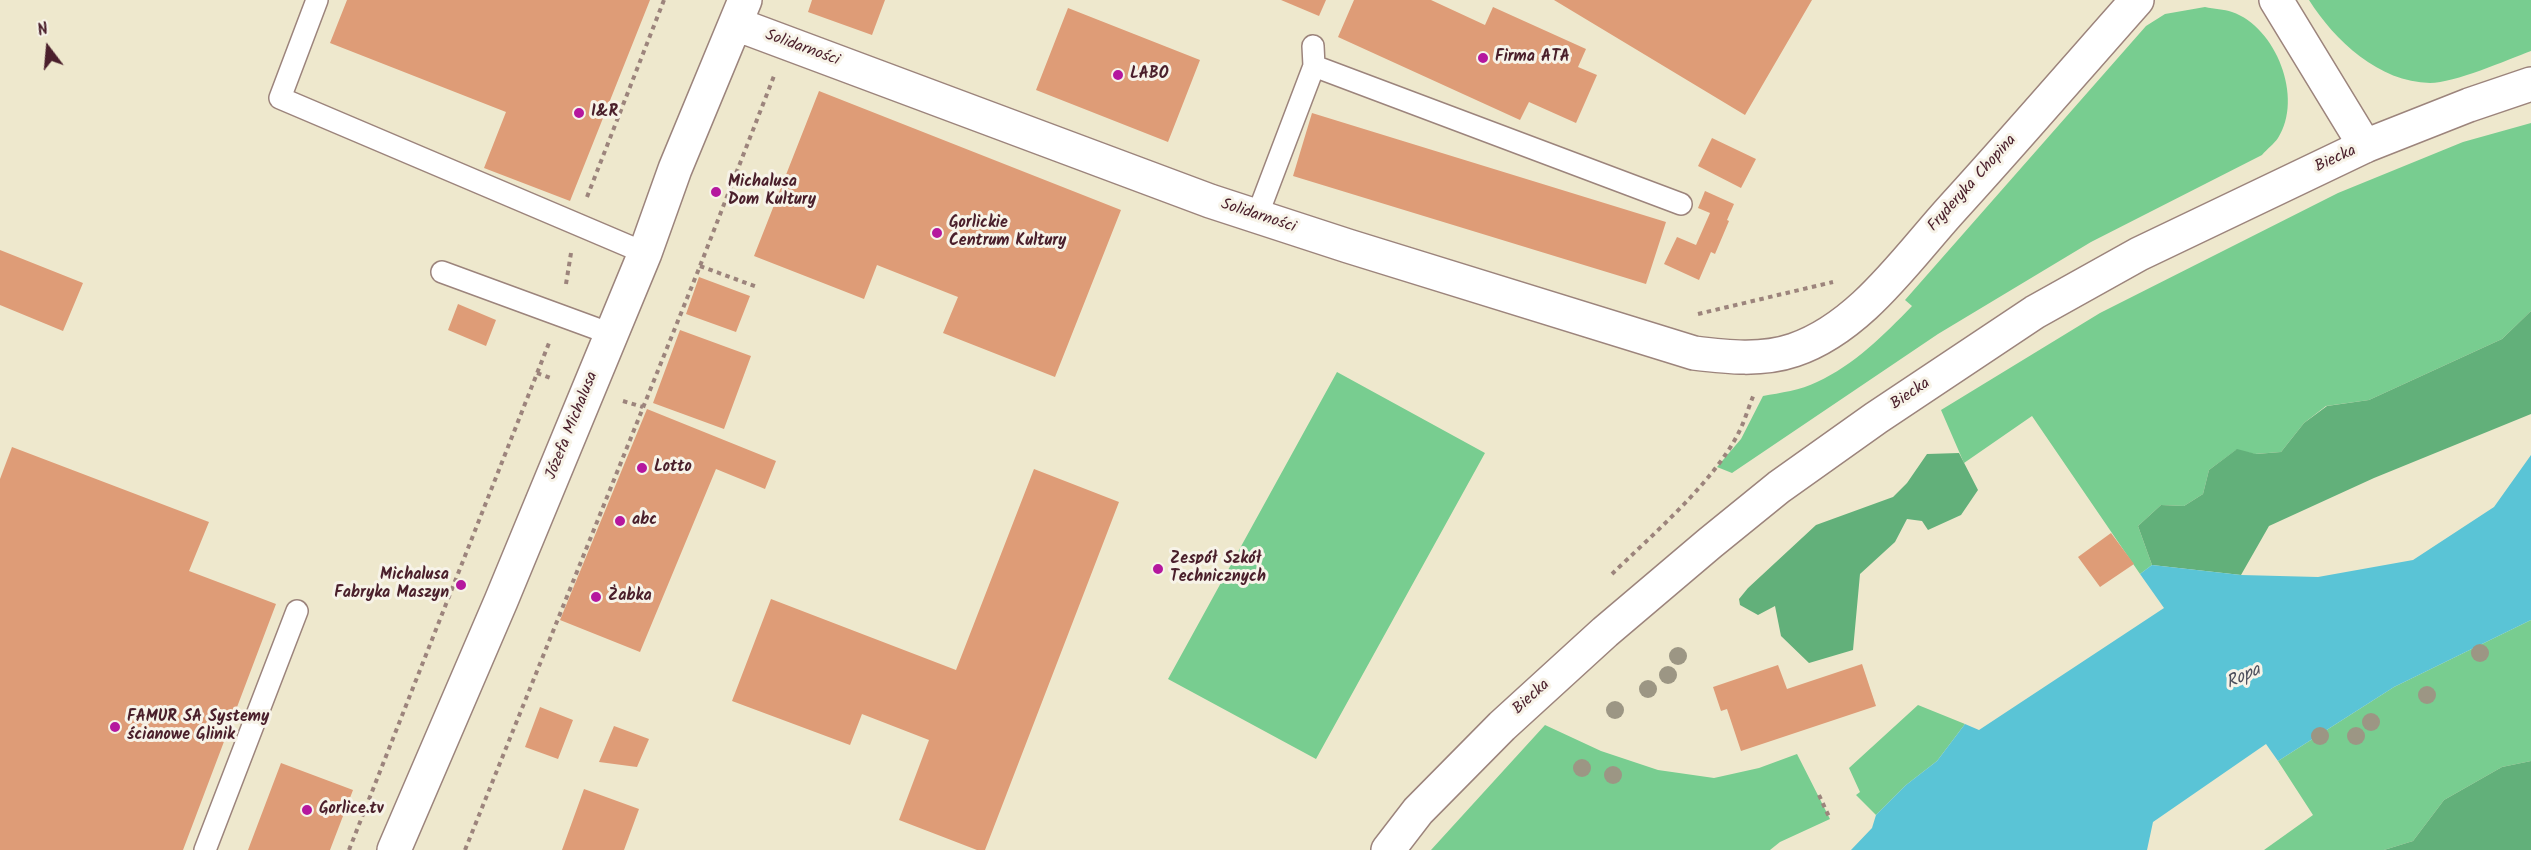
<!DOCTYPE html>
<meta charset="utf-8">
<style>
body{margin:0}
#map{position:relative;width:2531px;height:850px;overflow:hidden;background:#eee8cd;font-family:Kalam,sans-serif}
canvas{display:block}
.north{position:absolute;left:18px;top:18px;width:60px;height:60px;-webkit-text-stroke:4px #f7f3e8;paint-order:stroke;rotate:344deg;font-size:16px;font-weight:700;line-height:24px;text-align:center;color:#4a1f2b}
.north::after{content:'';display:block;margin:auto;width:21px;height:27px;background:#4a1f2b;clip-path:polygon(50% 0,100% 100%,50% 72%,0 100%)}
</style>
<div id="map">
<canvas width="2531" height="850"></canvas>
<div class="north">N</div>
</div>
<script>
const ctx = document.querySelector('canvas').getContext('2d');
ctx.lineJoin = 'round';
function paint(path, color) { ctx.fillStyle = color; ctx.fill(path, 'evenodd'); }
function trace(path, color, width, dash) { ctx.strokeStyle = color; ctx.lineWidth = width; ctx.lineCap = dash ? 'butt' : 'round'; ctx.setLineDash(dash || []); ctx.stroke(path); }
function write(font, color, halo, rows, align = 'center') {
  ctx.font = font + ' Kalam,sans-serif'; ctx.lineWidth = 6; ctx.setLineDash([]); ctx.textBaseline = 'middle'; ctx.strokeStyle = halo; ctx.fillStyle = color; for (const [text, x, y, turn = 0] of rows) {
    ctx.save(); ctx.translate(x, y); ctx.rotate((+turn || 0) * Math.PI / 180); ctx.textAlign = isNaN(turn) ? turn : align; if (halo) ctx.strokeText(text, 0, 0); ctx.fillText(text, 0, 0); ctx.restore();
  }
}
paint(new Path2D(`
 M2309,0H2531V51C2507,60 2454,83 2430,83C2379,82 2335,41 2309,0Z
 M2205,7C2214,9 2224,9 2232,12C2276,27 2304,98 2278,138C2274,144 2267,149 2262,155L2091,242L1938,334L1732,473L1717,467L1741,439L1763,396C1780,393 1801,390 1817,382C1854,365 1884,335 1912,306L1905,300L2146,26L2165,14Z
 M2531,123V311L2502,339L2369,400L2326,406L2304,423L2281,452L2255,454L2236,450L2209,470L2203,494L2184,506L2161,505L2138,526L2152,565L2140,574L2032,416L1964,463L1941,410L2100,313L2338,193L2463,142Z
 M1337,372L1485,453L1316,759L1168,679Z
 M2531,620V761L2502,767L2444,800L2413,841L2384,850H2264L2313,815L2278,761L2394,687Z
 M1918,705L1965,724L1937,761L1906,785L1876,815L1856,795L1860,792L1849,768Z
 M1545,725L1601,751L1658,770L1714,778L1759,768L1797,754L1830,819L1780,842L1770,850H1431Z`), '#78cd90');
paint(new Path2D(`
 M2531,311V414L2374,478L2269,526L2241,575L2152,565L2138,526L2161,505L2184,506L2203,494L2209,470L2237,449L2256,454L2281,452L2304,423L2327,406L2369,400L2502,339Z
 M1959,453L1978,490L1961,515L1928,530L1922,521L1907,519L1895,542L1860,574L1853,650L1809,663L1781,636L1775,606L1758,615L1740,605L1739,599L1748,588L1816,525L1893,497L1907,483L1927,454Z
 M2531,761V850H2384L2413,841L2444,800L2502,767Z`), '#62b07a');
paint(new Path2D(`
 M2531,455V620L2394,687L2278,761L2266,744L2153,822L2147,850H1851L1872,828L1876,815L1906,785L1937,761L1965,724L1979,730L2164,608L2140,574L2152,565L2241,575L2318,577L2413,560L2494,507Z`), '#5ac4d6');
paint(new Path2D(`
 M347,0H650L570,201L484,168L506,112L330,43Z
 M812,0H885L872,35L808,12Z
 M1281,0H1326L1319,16Z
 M1354,0H1431L1485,25L1493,7L1586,49L1578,67L1597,75L1576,123L1529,102L1520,120L1338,37Z
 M1554,0H1812L1745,115Z
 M1068,8L1200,60L1168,142L1036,90Z
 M819,91L1121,210L1055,377L943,333L958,297L877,265L864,299L754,256Z
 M1312,113L1666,222L1646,284L1293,176Z
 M1712,138L1756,159L1741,188L1698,166Z
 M1705,191L1734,204L1727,220L1729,221L1715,254L1711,252L1699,280L1664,264L1677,237L1696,245L1710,213L1698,208Z
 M0,250L83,283L63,331L0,305Z
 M699,277L750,296L736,332L686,314Z
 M458,304L496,320L486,346L448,330Z
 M680,330L751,356L724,429L653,403Z
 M647,409L776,461L765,489L716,469L640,652L560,620Z
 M12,447L209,522L189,571L276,604L183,850H0V479Z
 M1034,469L1119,502L985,850H977L899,820L929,740L862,714L850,745L732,701L771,599L956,670Z
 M2111,533L2134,564L2100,587L2078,557Z
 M1862,664L1876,706L1741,751L1727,709L1721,711L1713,687L1778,665L1787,689Z
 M540,707L573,720L558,759L525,747Z
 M614,726L649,739L637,767L599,762Z
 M281,763L353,790L330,850H248Z
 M584,789L639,809L624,850H562Z`), '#de9c77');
const service = new Path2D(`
 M317,0L280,98L645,253
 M1314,66L1681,204
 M1257,216L1314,66L1313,46
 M442,272L611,334
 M205,850L297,611`);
const tertiary = new Path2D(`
 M2276,0L2365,146
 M736,24L1210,201L1348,246L1694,353C1727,357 1762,361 1794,350C1859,328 1905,261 1949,212C2013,142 2074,71 2137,0
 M394,850L501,601L645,253L675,169L745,0`);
const primary = new Path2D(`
 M1388,850L1418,811L1502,726L1605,632L1710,543L1779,487L1876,418L2035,312L2139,254L2365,146L2469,105L2531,84`);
trace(service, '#9c847c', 24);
trace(tertiary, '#9c847c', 36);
trace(primary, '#9c847c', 36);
trace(new Path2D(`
 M587,197L664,0
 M700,266L757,287
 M566,284L571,253
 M1698,314L1833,282
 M537,373L553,379
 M623,401L643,407
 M1612,574C1652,535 1714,482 1739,432C1745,420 1749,406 1754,394
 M1819,795L1830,819
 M349,850L549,343
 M465,850L700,266L774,76`), '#9c847c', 4, [4.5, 4.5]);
trace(service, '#fff', 21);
trace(tertiary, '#fff', 33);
trace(primary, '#fff', 33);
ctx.fillStyle = '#9c9684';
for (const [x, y] of [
 [2480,653],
 [1678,656],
 [1668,675],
 [1648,689],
 [2427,695],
 [1615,710],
 [2371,722],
 [2320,736],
 [2356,736],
 [1582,768],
 [1613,775]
]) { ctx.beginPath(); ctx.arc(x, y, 9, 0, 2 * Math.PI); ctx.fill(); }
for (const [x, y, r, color] of [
 [1483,58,6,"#b5179e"],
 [1118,75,6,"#b5179e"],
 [579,113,6,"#b5179e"],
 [716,192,6,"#b5179e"],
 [937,233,6,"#b5179e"],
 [642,468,6,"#b5179e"],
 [620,521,6,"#b5179e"],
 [1158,569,6,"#b5179e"],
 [461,585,6,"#b5179e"],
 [596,597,6,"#b5179e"],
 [115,727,6,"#b5179e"],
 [307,810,6,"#b5179e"]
]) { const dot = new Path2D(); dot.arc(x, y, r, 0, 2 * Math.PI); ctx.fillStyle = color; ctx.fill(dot); trace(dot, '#f7f3e8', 2); }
write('16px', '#4a1f2b', '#f7f3e8', [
 ["Solidarności",802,49,20],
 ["Biecka",2336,160,-25],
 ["Fryderyka Chopina",1973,184,-48],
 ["Solidarności",1258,217,18],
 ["Biecka",1911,395,-34],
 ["Józefa Michalusa",573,426,-68],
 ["Biecka",1532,698,-42]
]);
write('bold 16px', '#4a1f2b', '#f7f3e8', [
 ["Firma ATA",1495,58],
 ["LABO",1130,75],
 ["I&R",591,113],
 ["Michalusa",728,183],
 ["Dom Kultury",728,201],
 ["Gorlickie",949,224],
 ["Centrum Kultury",949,242],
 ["Lotto",654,468],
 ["abc",632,521],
 ["Zespół Szkół",1170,560],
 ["Technicznych",1170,578],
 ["Michalusa",449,576,"right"],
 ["Fabryka Maszyn",449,594,"right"],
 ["Żabka",608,597],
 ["FAMUR SA Systemy",127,718],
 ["ścianowe Glinik",127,736],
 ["Gorlice.tv",319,810]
], 'left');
write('italic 18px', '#4f515e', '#f7f3e8', [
 ["Ropa",2244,678,-25]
]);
</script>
